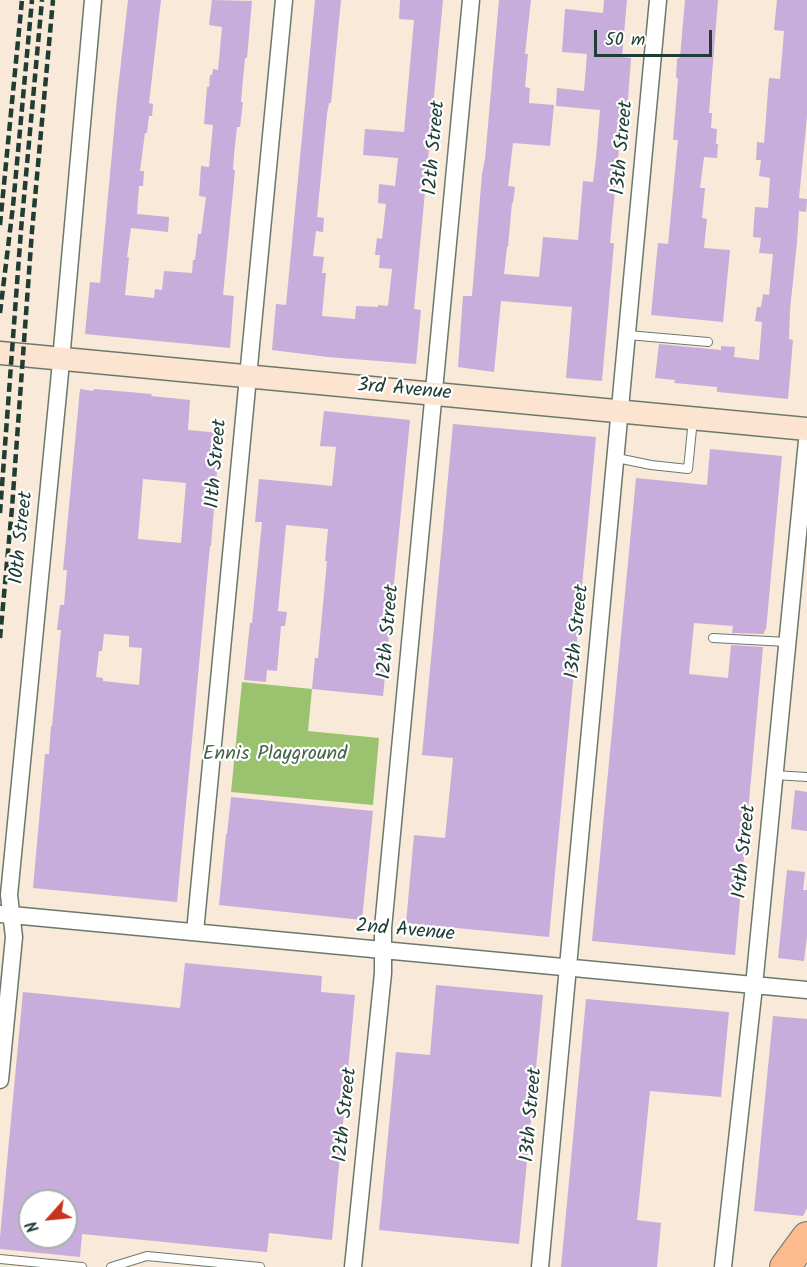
<!DOCTYPE html>
<style>
body{margin:0}
#map{position:relative;width:807px;height:1267px;overflow:hidden;background:#f9e9d8;font-family:Kalam,sans-serif}
canvas{display:block}
.north{position:absolute;left:18px;top:1189px;width:60px;height:60px;box-sizing:border-box;background:#fff;border:2px solid #a5b1ae;border-radius:50%;rotate:243deg;font-size:16px;font-weight:700;line-height:24px;text-align:center;color:#1f3d34}
.north::after{content:'';display:block;margin:auto;width:21px;height:27px;background:#c8321e;clip-path:polygon(50% 0,100% 100%,50% 72%,0 100%)}
.scale{position:absolute;left:594px;top:30px;width:118px;height:27px;box-sizing:border-box;border:3px solid #1f3d34;border-top:0;padding-left:8px;font-size:18px;line-height:21px;white-space:nowrap;color:#1f3d34;-webkit-text-stroke:4px #fff;paint-order:stroke}
</style>
<div id="map">
<canvas width="807" height="1267"></canvas>
<div class="north">N</div>
<div class="scale">50 m</div>
</div>
<script>
const ctx = document.querySelector('canvas').getContext('2d');
ctx.lineJoin = 'round';
function paint(path, color) { ctx.fillStyle = color; ctx.fill(path, 'evenodd'); }
function trace(path, color, width, dash) { ctx.strokeStyle = color; ctx.lineWidth = width; ctx.lineCap = dash ? 'butt' : 'round'; ctx.setLineDash(dash || []); ctx.stroke(path); }
function write(font, color, halo, rows, align = 'center') {
  ctx.font = font + ' Kalam,sans-serif'; ctx.lineWidth = 4.5; ctx.setLineDash([]); ctx.textBaseline = 'middle'; ctx.strokeStyle = halo; ctx.fillStyle = color; for (const [text, x, y, turn = 0] of rows) {
    ctx.save(); ctx.translate(x, y); ctx.rotate((+turn || 0) * Math.PI / 180); ctx.textAlign = isNaN(turn) ? turn : align; if (halo) ctx.strokeText(text, 0, 0); ctx.fillText(text, 0, 0); ctx.restore();
  }
}
paint(new Path2D(`
 M242,682L312,689L308,731L379,738L373,805L231,792Z`), '#9bc36f');
paint(new Path2D(`
 M128,0H161L149,103L153,104L152,116H149L147,133H145L140,171H144L143,186H139L137,214L169,217L168,232L131,228L127,257H129L125,295L154,298L155,289L162,290L164,271L192,273L193,260H195L198,234H201L206,197L199,196L201,166L209,167L213,125L204,124L207,87H209L210,75H212L213,69L218,70L222,27L209,25L212,0L252,1L247,58H245L242,90L241,102H243L240,127H237L234,155L233,170H235L223,295L234,296L230,348L85,334L90,282L100,283L117,98Z
 M315,0H341L331,103H329L327,114L317,217L324,218L323,232L316,231L313,256L324,257L322,273H326L322,316L355,319L356,306L378,307V305L388,306L392,269L379,268L380,255H375L377,238L382,239L386,204L378,203L379,184L395,186L398,158L363,155L365,129L404,132L414,20L399,19L400,0H443L414,309L421,310L416,364L328,357L272,350L276,304L286,305Z
 M499,0H531L525,54H528L525,87L530,88L529,103L554,105L550,146L513,143L508,186L515,187L513,203H512L508,247H507L504,274L539,277L543,237L578,240L583,181L593,182L596,158L600,110L556,106L557,88L584,91L587,54L562,52L565,9L603,13L604,0H627L622,57L631,58L627,112H622L618,159L610,243H614L602,381L566,378L572,307L501,301L494,372L458,367L463,296H472L482,174L485,159Z
 M685,0H718L709,113H712L711,128L717,129L716,144H718L717,158L704,157L700,188H705L702,218L707,219L704,248L730,250L723,322L651,315L658,243L668,244L678,140H673L678,79L676,77L677,59L680,57Z
 M777,0H807V117L799,198L807,199V200L806,212L799,211L797,242L790,310L789,339L793,340L788,399L717,392V387L674,383L675,380L655,378L659,344L721,350V346L735,347L734,357L759,360L762,322L755,321L757,307H761L763,294L769,295L773,254L759,253L761,238L753,237L755,207L768,208L770,178L759,176L761,160H756L757,142L764,143L769,78L780,79L784,31L774,30Z
 M80,389L93,391L94,389L152,394L151,396L190,400L188,430L220,433L211,546H210L177,902L33,888L45,754H49L51,726H52L61,630H57L60,605H64L67,570H63ZM143,479L186,483L181,543L138,539ZM104,634L129,636V647L142,648L139,685L103,681V678L96,677L99,651H102Z
 M324,411L410,420L383,696L312,689L315,658H318L327,561H325L328,529L286,525L278,611L287,612L285,626H281L277,671L267,670L266,682L244,680L250,623H252L262,522H255L259,479L332,486L336,447L320,446Z
 M453,424L596,437L549,937L406,923L414,835L445,838L453,758L422,755Z
 M710,449L782,456L766,630L765,629L764,634L732,633L733,626L694,623L689,674L728,678L731,645L763,647L735,955L592,941L636,478L707,485Z
 M795,790L807,792V831L791,829Z
 M231,797L373,811L362,920L219,905L226,834H227Z
 M787,870L805,872L803,890H807V936L804,961L778,958Z
 M185,963L322,976L321,992L355,995L332,1240L269,1233L267,1252L82,1234L80,1257L0,1249V1237L23,992L180,1008ZM30,1201H66V1237H30Z
 M436,985L543,995L519,1244L379,1230L396,1052L430,1055Z
 M586,999L729,1012L721,1097L650,1091L637,1220L661,1223L657,1267H561Z
 M773,1016L807,1019V1208L803,1216L754,1211Z`), '#c8acdc');
const lane = new Path2D(`
 M628,335L708,342
 M617,458L651,465L688,469L693,419
 M713,638L787,642
 M774,775L807,777
 M0,1259L82,1267
 M111,1267L147,1256L260,1267`);
const street = new Path2D(`
 M1,914L807,990
 M195,932L284,0
 M0,1080L14,937L9,895L59,383L93,0
 M353,1267L383,973V928L471,0
 M540,1267L658,0
 M723,1267L754,986L807,441`);
const secondary = new Path2D(`
 M0,353L807,429`);
const highway = new Path2D(`
 M785,1267L807,1237`);
trace(lane, '#6b796d', 10);
trace(street, '#6b796d', 19);
trace(secondary, '#6b796d', 25);
trace(highway, '#6b796d', 32);
trace(lane, '#fff', 8);
trace(street, '#fff', 16);
trace(secondary, '#fde4d1', 22);
trace(highway, '#fbbb8d', 30);
trace(new Path2D(`
 M0,225L22,0
 M0,313L13,206L32,0
 M0,513L21,230L42,0
 M0,638L12,508L32,231L53,0`), '#1f3d34', 4.5, [9, 4.5]);
write('20px', '#1f3d34', '#fff', [
 ["12th Street",436,148,-85],
 ["13th Street",624,148,-85],
 ["3rd Avenue",404,391,5],
 ["11th Street",218,464,-85],
 ["10th Street",23,538,-84],
 ["12th Street",390,632,-85],
 ["13th Street",579,632,-84],
 ["14th Street",746,852,-84],
 ["2nd Avenue",405,932,5],
 ["12th Street",347,1115,-84],
 ["13th Street",533,1115,-85]
]);
write('20px', '#446546', '#fff', [
 ["Ennis Playground",275,756]
]);
</script>
